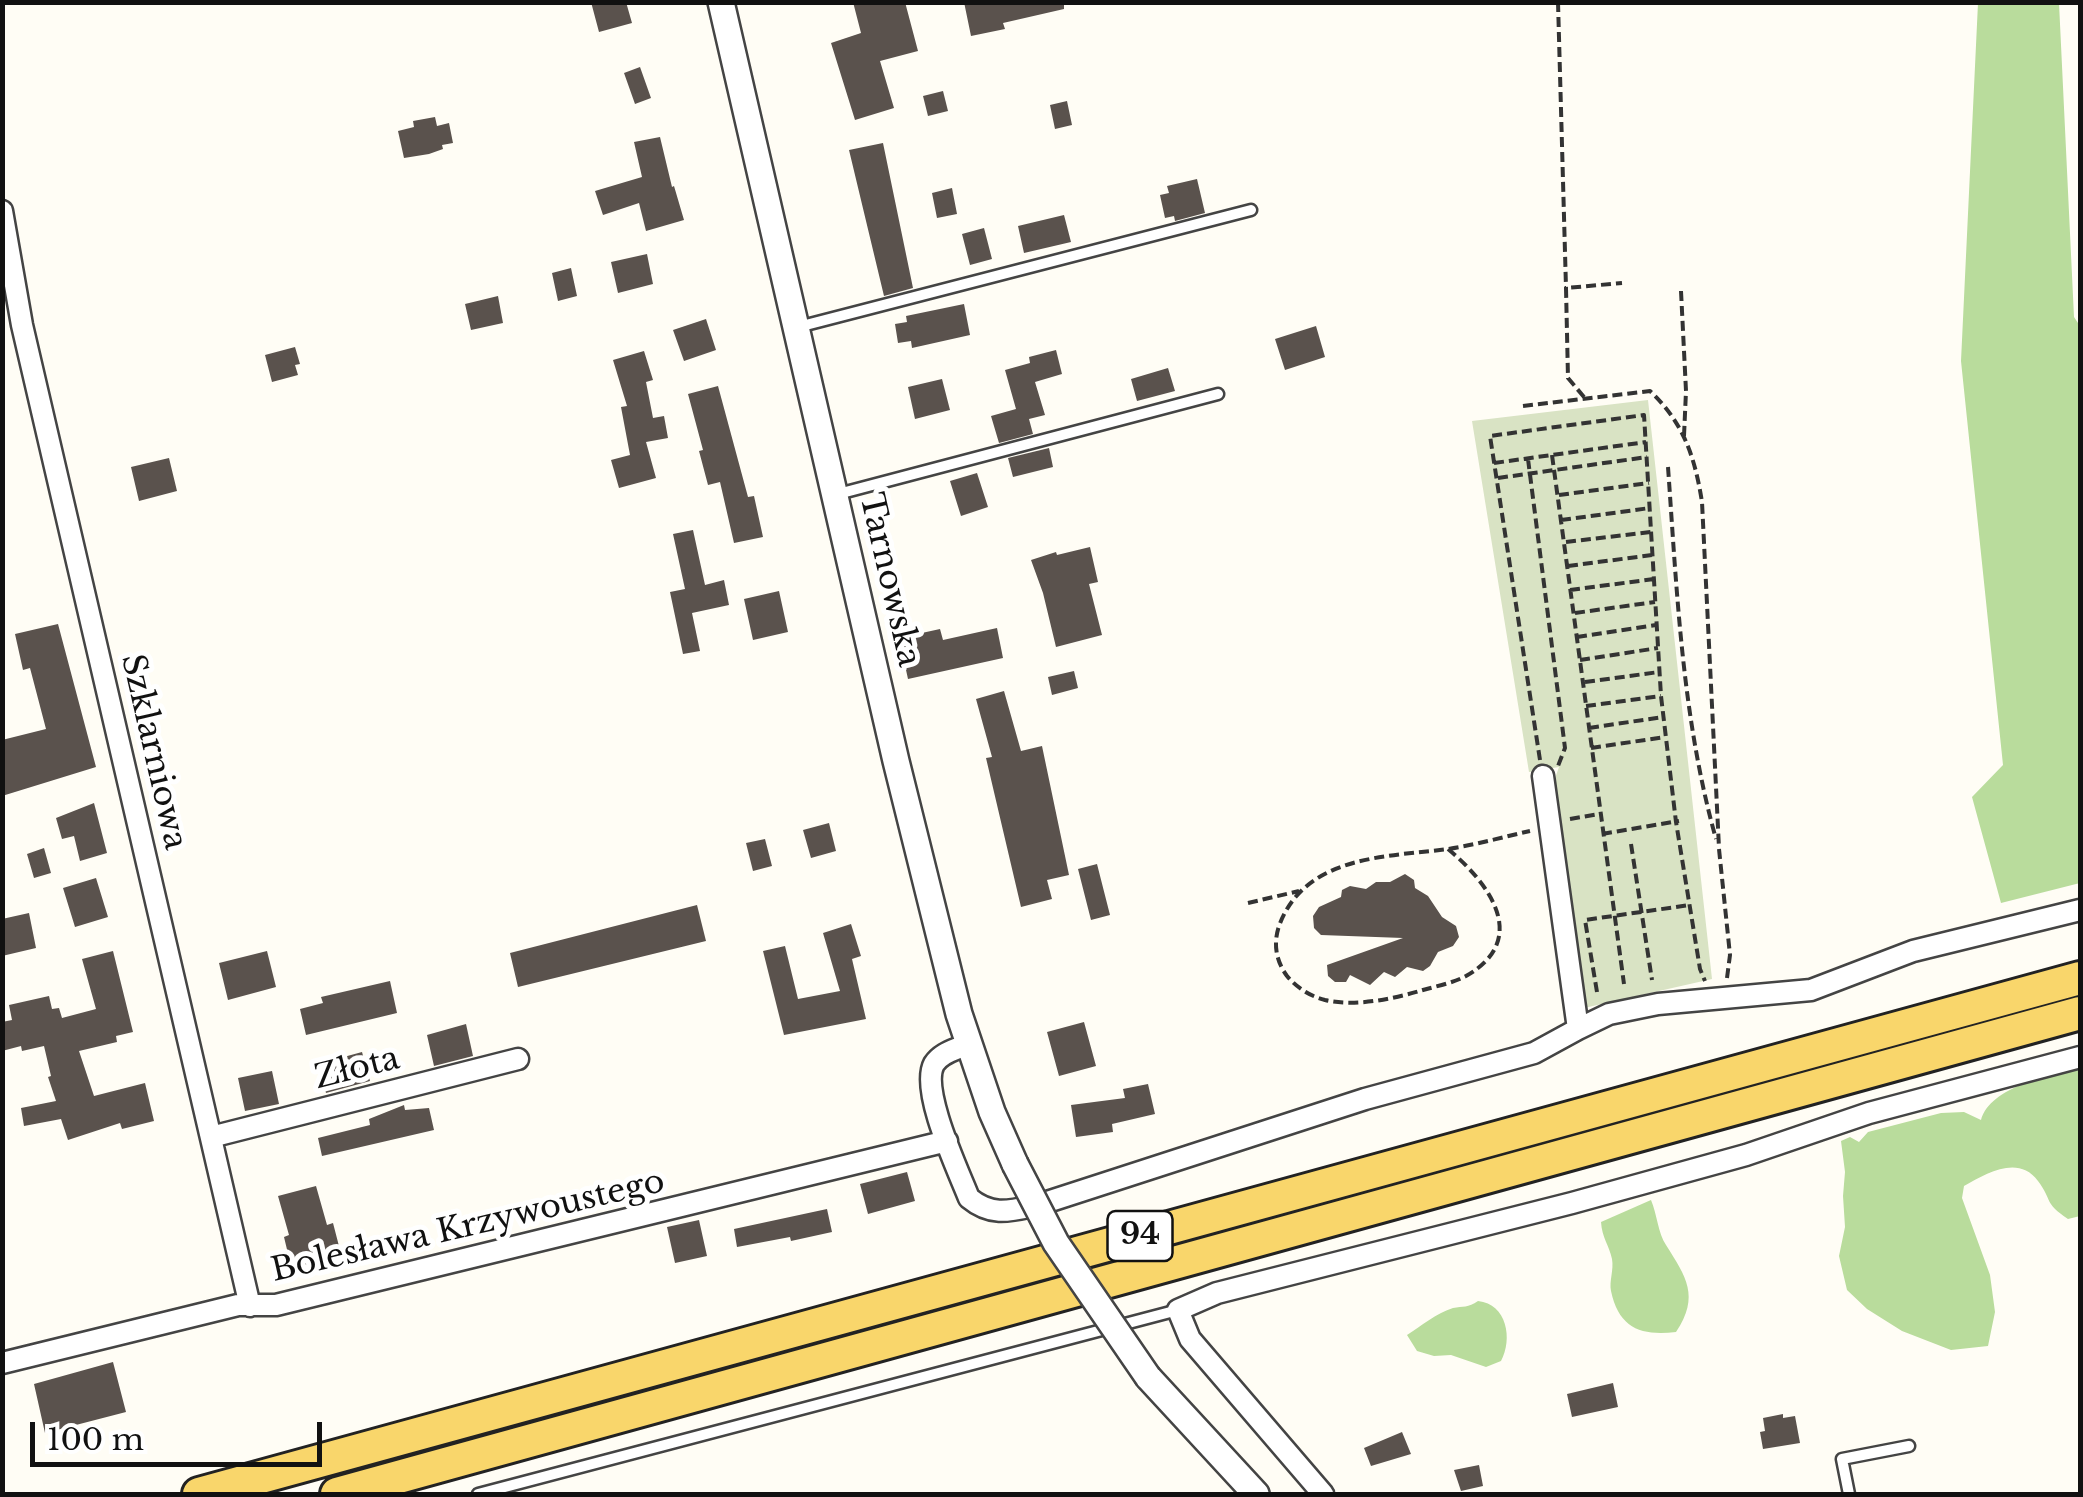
<!DOCTYPE html>
<meta charset="utf-8">
<style>
body{margin:0}
#map{position:relative;width:2083px;height:1497px;overflow:hidden;background:#fffdf5;font-family:"Libre Baskerville",serif}
canvas{display:block}
.frame{position:absolute;inset:0;border:5px solid #111;pointer-events:none}
.scale{position:absolute;left:30px;top:1422px;width:292px;height:45px;box-sizing:border-box;border:5px solid #111;border-top:0;padding-left:12px;font-size:30px;line-height:35px;white-space:nowrap;color:#111;-webkit-text-stroke:8px #fff;paint-order:stroke}
</style>
<div id="map">
<canvas width="2083" height="1497"></canvas>
<div class="frame"></div>
<div class="scale">100 m</div>
</div>
<script>
const ctx = document.querySelector('canvas').getContext('2d');
ctx.lineJoin = 'round';
function paint(path, color) { ctx.fillStyle = color; ctx.fill(path, 'evenodd'); }
function trace(path, color, width, dash) { ctx.strokeStyle = color; ctx.lineWidth = width; ctx.lineCap = dash ? 'butt' : 'round'; ctx.setLineDash(dash || []); ctx.stroke(path); }
function write(font, color, halo, rows, align = 'center') {
  ctx.font = font + ' "Libre Baskerville",serif'; ctx.lineWidth = 10; ctx.setLineDash([]); ctx.textBaseline = 'middle'; ctx.strokeStyle = halo; ctx.fillStyle = color; for (const [text, x, y, turn = 0] of rows) {
    ctx.save(); ctx.translate(x, y); ctx.rotate((+turn || 0) * Math.PI / 180); ctx.textAlign = isNaN(turn) ? turn : align; if (halo) ctx.strokeText(text, 0, 0); ctx.fillText(text, 0, 0); ctx.restore();
  }
}
paint(new Path2D(`
 M1978,3H2059L2074,317L2080,326V883L2001,903L1972,797L2003,765L1961,361Z
 M2080,1067V1216L2068,1219C2043,1202 2053,1201 2038,1181C2018,1154 1986,1174 1964,1186L1962,1198L1990,1275L1995,1312L1988,1346L1951,1350L1902,1331L1867,1309L1847,1290L1839,1256L1845,1227L1843,1196L1845,1172L1841,1141L1850,1137L1859,1142L1868,1132L1941,1113L1964,1112L1981,1120C1991,1086 2049,1076 2080,1067Z
 M1651,1200C1657,1214 1658,1233 1666,1245C1686,1277 1700,1296 1676,1332C1642,1336 1619,1329 1611,1291C1609,1281 1614,1270 1612,1259C1609,1245 1602,1238 1601,1222Z
 M1478,1301C1507,1304 1513,1339 1501,1361L1486,1367L1451,1355L1434,1356L1417,1351L1407,1335C1421,1326 1437,1313 1453,1308C1463,1306 1468,1308 1478,1301Z`), '#b9dc9c');
paint(new Path2D(`
 M1648,400L1712,979L1584,1008L1553,784L1559,767L1529,772L1472,421Z`), '#d9e3c4');
paint(new Path2D(`
 M591,2H626L632,23L599,32Z
 M853,2H905L918,51L880,61L894,108L855,120L831,43L861,33Z
 M964,2H1064V9L1003,23L1005,29L971,36Z
 M640,67L651,98L635,104L624,73Z
 M943,91L948,111L928,116L923,96Z
 M1067,101L1072,125L1055,129L1050,105Z
 M435,117L437,126L449,123L453,143L442,145L443,149L429,154L404,158L398,131L414,127L413,121Z
 M660,137L672,187L674,186L684,220L646,231L639,203L603,215L595,191L642,177L634,142Z
 M883,143L913,288L884,296L849,150Z
 M1197,179L1205,213L1175,221L1174,216L1165,218L1160,195L1169,193L1167,186Z
 M952,188L957,214L937,218L932,193Z
 M1064,215L1071,242L1024,253L1018,226Z
 M984,228L992,259L970,265L962,234Z
 M647,254L653,284L618,293L611,262Z
 M571,268L577,296L558,301L552,273Z
 M498,296L503,323L471,330L465,304Z
 M964,304L970,335L912,348L911,341L898,343L895,324L907,322L906,316Z
 M706,319L716,350L684,361L673,330Z
 M1316,326L1325,357L1285,370L1275,339Z
 M295,347L300,364L295,365L298,375L272,382L265,355Z
 M1056,350L1062,374L1035,382L1045,415L1029,419L1033,434L999,443L991,416L1016,409L1005,370L1030,363L1029,357Z
 M644,351L653,380L646,382L653,418L664,416L668,438L646,442L656,478L619,488L611,460L630,455L621,407L627,406L613,360Z
 M1168,368L1175,391L1137,401L1131,379Z
 M942,379L950,410L915,419L908,387Z
 M718,386L748,497L754,496L763,537L734,543L720,482L708,485L699,451L703,450L688,394Z
 M1049,448L1053,467L1013,477L1008,458Z
 M169,458L177,491L139,501L131,467Z
 M977,473L988,507L961,516L950,481Z
 M693,530L705,585L724,580L729,605L692,613L700,651L683,654L670,592L685,589L673,534Z
 M1090,547L1098,582L1089,584L1102,635L1056,647L1043,593L1031,560L1056,552L1057,555Z
 M779,591L788,632L753,640L744,599Z
 M58,624L96,767L2,796V740L46,729L30,668L23,670L15,634Z
 M997,628L1003,658L908,679L899,638L940,629L943,640Z
 M1074,671L1078,688L1052,695L1048,677Z
 M1004,691L1021,751L1042,746L1069,875L1047,880L1052,899L1021,907L986,758L992,757L976,699Z
 M94,803L107,853L80,861L74,836L62,839L56,818Z
 M829,823L836,851L811,858L803,830Z
 M765,839L772,866L753,871L746,843Z
 M44,848L51,873L34,878L27,854Z
 M1097,864L1110,915L1091,920L1078,869Z
 M1405,874L1414,880L1415,888L1428,896L1442,917L1456,926L1459,937L1453,946L1438,952L1430,966L1423,971L1407,967L1395,977L1384,972L1370,985L1350,975L1346,982H1335L1328,976L1327,965L1403,938L1321,935L1314,928L1313,916L1319,907L1341,897L1342,890L1350,886L1366,889L1376,882H1390Z
 M96,878L108,917L75,927L63,888Z
 M697,905L706,941L518,987L510,953Z
 M29,913L36,948L2,956V919Z
 M851,924L861,956L852,959L866,1019L784,1035L763,951L785,946L798,999L840,991L823,933Z
 M113,951L133,1032L116,1036L117,1042L79,1051L94,1096L145,1083L154,1121L122,1129L120,1123L68,1140L61,1119L24,1126L21,1108L56,1101L48,1077L51,1076L44,1046L22,1051L21,1046L2,1051V1022L12,1020L9,1005L49,996L52,1009L59,1008L62,1018L96,1009L82,959Z
 M267,951L276,987L228,1000L219,963Z
 M390,981L397,1013L306,1035L300,1009L323,1003L321,997Z
 M1084,1022L1096,1066L1059,1076L1047,1032Z
 M466,1024L473,1056L434,1066L427,1035Z
 M362,1052L370,1081L326,1093L318,1064Z
 M272,1071L279,1104L245,1111L238,1078Z
 M1148,1084L1155,1114L1112,1124L1113,1132L1076,1137L1071,1105L1125,1098L1123,1089Z
 M404,1105L405,1110L429,1108L434,1130L322,1156L318,1138L370,1125L369,1119Z
 M907,1172L915,1201L868,1214L860,1184Z
 M316,1186L327,1225L333,1223L340,1250L323,1254L324,1259L301,1266L300,1259L290,1262L284,1237L289,1235L278,1196Z
 M827,1209L832,1232L791,1241L790,1237L737,1247L734,1229Z
 M699,1220L707,1256L675,1263L667,1227Z
 M113,1362L126,1412L45,1433L34,1384Z
 M1613,1383L1618,1407L1572,1417L1567,1394Z
 M1783,1414V1418L1795,1416L1800,1443L1763,1449L1760,1432L1765,1431L1763,1418Z
 M1402,1432L1411,1454L1371,1466L1364,1448Z
 M1479,1465L1483,1486L1461,1491L1454,1470Z`), '#5a524d');
const service = new Path2D(`
 M798,327L1251,210
 M838,494L1218,394
 M478,1494L1178,1310
 M1849,1494L1842,1459L1909,1446`);
const minor = new Path2D(`
 M2,211L22,325L250,1306
 M1578,1029L1609,1014L1658,1004L1811,990L1913,951L2080,910
 M967,1044C956,1050 942,1052 934,1064C920,1090 958,1170 969,1198C992,1217 1010,1211 1038,1205L1365,1099L1534,1053L1578,1029L1543,776
 M211,1137L518,1059
 M2,1363L238,1305H276L947,1141
 M1323,1494L1190,1339L1178,1310L1217,1293L1572,1203L1746,1155L1869,1113L2080,1057`);
const tertiary = new Path2D(`
 M721,2L896,761L959,1014L992,1112L1015,1164
 M1148,1377L1256,1494`);
const primary = new Path2D(`
 M199,1494L2080,978
 M337,1494L2080,1013`);
trace(service, '#444', 15);
trace(minor, '#444', 25);
trace(tertiary, '#444', 30);
trace(primary, '#222', 38);
trace(new Path2D(`
 M1558,2L1566,288
 M1681,291L1686,391L1684,436
 M1584,397L1568,378L1566,288L1622,283
 M1523,406L1650,391C1684,423 1695,458 1702,502L1719,848
 M1552,455L1624,984
 M1528,459L1565,748L1558,766
 M1494,463L1646,442
 M1668,467C1677,592 1682,718 1716,839
 M1498,478L1647,457
 M1559,495L1649,483
 M1561,520L1650,508
 M1566,542L1651,532
 M1568,566L1652,555
 M1570,590L1654,579
 M1575,613L1655,602
 M1577,637L1656,625
 M1580,660L1658,648
 M1585,682L1659,672
 M1586,706L1661,696
 M1589,728L1663,717
 M1591,748L1665,737
 M1540,760L1490,436L1644,415L1661,696L1676,822L1700,969L1705,981
 M1570,819L1599,814
 M1602,834L1679,821
 M1631,844L1652,980
 M1448,849C1489,883 1531,939 1466,976C1453,983 1437,986 1423,990C1393,999 1355,1007 1325,1000C1310,996 1297,988 1287,976C1276,961 1273,944 1279,926C1305,855 1386,857 1448,849C1475,845 1503,837 1530,831
 M1719,849L1730,955L1727,978
 M1248,903L1299,891
 M1597,992L1585,920L1690,905`), '#333', 4, [10, 5]);
trace(service, '#fff', 10);
trace(minor, '#fff', 20);
trace(tertiary, '#fff', 25);
trace(primary, '#f9d66b', 32);
const tertiaryBridge = new Path2D(`
 M1015,1164L1056,1243L1148,1377`);
trace(tertiaryBridge, '#444', 30, []);
trace(tertiaryBridge, '#fff', 25);
for (const [x, y, w] of [
 [1140,1236,65]
]) { const box = new Path2D(); box.roundRect(x - w / 2, y - 25, w, 50, 8); ctx.fillStyle = '#fff'; ctx.fill(box); trace(box, '#111', 2.5); }
write('bold 30px', '#111', null, [
 ["94",1140,1236]
]);
write('32px', '#111', '#fff', [
 ["Tarnowska",889,580,77],
 ["Szklarniowa",153,752,77],
 ["Złota",357,1069,-14],
 ["Bolesława Krzywoustego",468,1227,-13]
]);
</script>
